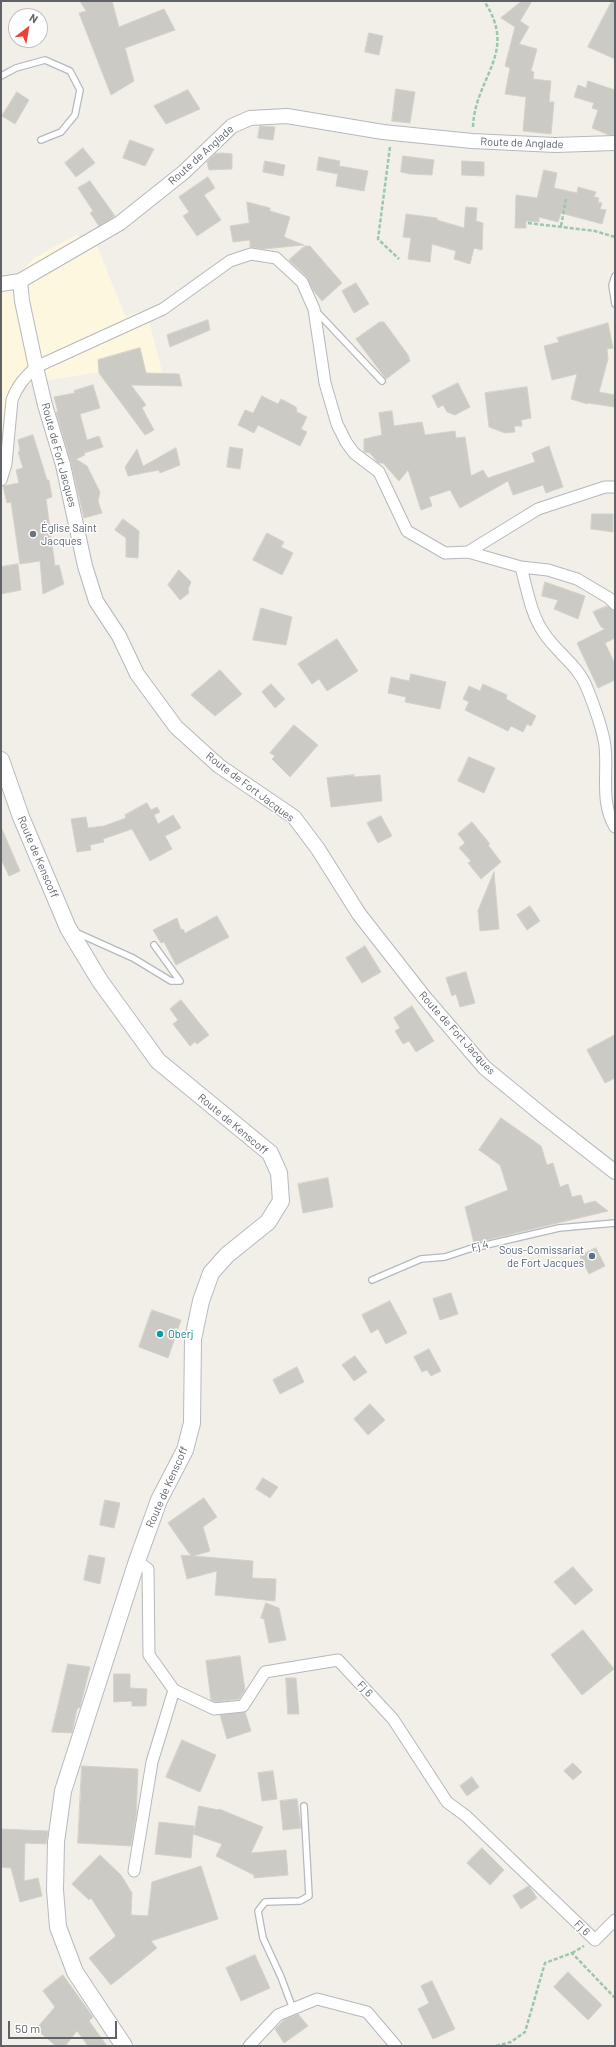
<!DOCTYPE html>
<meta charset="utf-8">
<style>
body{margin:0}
#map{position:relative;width:616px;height:2047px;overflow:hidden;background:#f1efe8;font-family:Barlow,sans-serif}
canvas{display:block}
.frame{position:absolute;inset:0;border:2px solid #5f6368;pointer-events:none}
.north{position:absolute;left:8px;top:8px;width:40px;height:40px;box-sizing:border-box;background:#fff;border:1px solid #bfc1c3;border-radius:50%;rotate:31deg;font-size:11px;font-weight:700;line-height:16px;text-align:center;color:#5f6368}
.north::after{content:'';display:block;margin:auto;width:14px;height:18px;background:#ea4335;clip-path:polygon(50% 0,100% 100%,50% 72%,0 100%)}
.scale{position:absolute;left:8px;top:2021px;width:109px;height:18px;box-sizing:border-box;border:2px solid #5f6368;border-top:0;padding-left:5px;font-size:12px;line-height:14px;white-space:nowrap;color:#5f6368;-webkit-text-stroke:3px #fff;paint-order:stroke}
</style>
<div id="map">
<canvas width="616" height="2047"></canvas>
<div class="frame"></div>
<div class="north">N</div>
<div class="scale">50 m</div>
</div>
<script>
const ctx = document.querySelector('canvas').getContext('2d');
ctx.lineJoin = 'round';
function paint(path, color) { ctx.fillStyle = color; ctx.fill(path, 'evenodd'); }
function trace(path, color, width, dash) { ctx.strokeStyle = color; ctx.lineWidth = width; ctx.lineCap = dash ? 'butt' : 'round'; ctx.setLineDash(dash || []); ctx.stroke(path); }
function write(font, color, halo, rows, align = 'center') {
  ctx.font = font + ' Barlow,sans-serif'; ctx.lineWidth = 3; ctx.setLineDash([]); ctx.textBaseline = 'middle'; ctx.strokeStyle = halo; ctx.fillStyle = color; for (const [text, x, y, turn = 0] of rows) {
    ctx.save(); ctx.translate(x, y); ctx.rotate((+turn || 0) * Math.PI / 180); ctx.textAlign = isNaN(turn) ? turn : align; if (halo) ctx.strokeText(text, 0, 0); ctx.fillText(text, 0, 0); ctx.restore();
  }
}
paint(new Path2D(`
 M76,235L97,246L125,316L146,310L163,375L99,372L25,384L10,428L1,481V287L9,285L34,258Z`), '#fef7e0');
const building = new Path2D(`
 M80,1H112L119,27L164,9L175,30L125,48L134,81L111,95L79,13L86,11Z
 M522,1H532L520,21L529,27L519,44L537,49L531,71L534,72L533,79L551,81L549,102H554L551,134L523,131L526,97L505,94L510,68L505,66L515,27L501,18Z
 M612,1H615V59L588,47Z
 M369,33L383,36L379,55L365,52Z
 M588,81L615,90V135H609L592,128L598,110L592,108L594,103L574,97L578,85L586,88Z
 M396,89L415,92L410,123L392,121Z
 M188,90L200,109L166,124L154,106Z
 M17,92L29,100L15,124L2,116Z
 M260,126L275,127L273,140L258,138Z
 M130,140L154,149L145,166L123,158Z
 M83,148L95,163L76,177L65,163Z
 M222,153L232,154V169L209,170L207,162L215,154Z
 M403,156L434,160L432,175L410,174L401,172Z
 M319,157L340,161L339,166L368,171L364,191L336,186L338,174L317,170Z
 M265,161L285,165L283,176L263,172Z
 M462,161L484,162V176L462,175Z
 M544,170L557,173L554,188L577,193L578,187L596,192L594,197L599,198L598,202L602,203L600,209L606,210L602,224L561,213L558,222L539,217V222L526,221V228H515L516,195L537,198Z
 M208,177L215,188L204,195L221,220L197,236L183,216L189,212L179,197Z
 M90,181L115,216L99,226L90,213L93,211L78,188Z
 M247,202L270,208V211L290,217L284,237L304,245L263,249L250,247V240L233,242L230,226L249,223Z
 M466,207L477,208L476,221L483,223L482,250L474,248L470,264L454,259L456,251L432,244L430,262L408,259L411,238L403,237L406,214L437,218V220L464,228Z
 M305,246H310L342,283L322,301L313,290L307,277L289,260Z
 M356,283L369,304L354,313L342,291Z
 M208,320L210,330L170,347L167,335Z
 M380,322H384L408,355L410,361L386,379L356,339Z
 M608,323L613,348L607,349L608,359L599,392L615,395V407L588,403L587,404L571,399L577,374L552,380L544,346L559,342L557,338Z
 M140,348L146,373L179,374L182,386L131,385L146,405L142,408L154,430L145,435L99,373L98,360Z
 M458,383L470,407L455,415L447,412L443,405L438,408L432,396Z
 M93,385L100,408L80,414L87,440L99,436L103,447L84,453L85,455L76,459L87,466L100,492L98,501L102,513L84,518L71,463L56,412H58L54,397L75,393L74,391Z
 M527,387L531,418L521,420L522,426H514L515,432L505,433L489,427L485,393Z
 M262,396L278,404L281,399L296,407L297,412L307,417L301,429L307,432L300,446L258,425L254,433L238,425L245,410L253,413Z
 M392,411L394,426L422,422L425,435L455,431L456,438L465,437L471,476L483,470L488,478L535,462L532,453L549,446L563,487L546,493L543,485L513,495L508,481L460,508L450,490L429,497L432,506L421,510L408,470L399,481L383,463H378L370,453L364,452V439L382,435L379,413Z
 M33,435L47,480H49L52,497L46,499L55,566L59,565L64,584L43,594L40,561L20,564L11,502L7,503L3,486L19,483L16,470L23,468L18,452L20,451L18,440Z
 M230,447L243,449L240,469L227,467Z
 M176,448L180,465L160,473L159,470L128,476L125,467L137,449L143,466Z
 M592,514H613V532L591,529Z
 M123,519L139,531L138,558L126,557V538L115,530Z
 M267,533L284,542L281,547L293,553L282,575L253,560Z
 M18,564L21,590L1,594V567Z
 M179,570L191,582L188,589L189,593L180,600L168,585Z
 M545,582L585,596L578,619L554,609L558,600L542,596Z
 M607,606L615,611V638L605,643L615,664V680L598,688L577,643L605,629L601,627L593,612Z
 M261,608L292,617L286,645L253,640Z
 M337,639L358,671L327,691L319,679L312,684L298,664Z
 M220,670L242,694L215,716L191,695Z
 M411,674L446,682L440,709L405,702L406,697L388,693L391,677L409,681Z
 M271,684L285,699L275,708L262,692Z
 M483,684L507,695L506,699L536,716L531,726L527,724L523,732L511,726L508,731L465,710L469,702L463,699L469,686L480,691Z
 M294,725L318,745L290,777L272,759L275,756L270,753Z
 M469,757L495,768L484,793L458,781Z
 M354,775V777L380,775L382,801L331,807L327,778Z
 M147,803L151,810L157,807L160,812L154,815L158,824L173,815L181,828L165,836L172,849L150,861L132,829L103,839L104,842L90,845L91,850L77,852L71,819L86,817L88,828L104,826L126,818L125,815Z
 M381,816L392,836L378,843L367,823Z
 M472,822L490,844L488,845L501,862L481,879L468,863L471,861L459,848L465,843L458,834Z
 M1,827L20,871L9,876L1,859Z
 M494,872L499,929L480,931L478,911Z
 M530,906L540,921L527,930L517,915Z
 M217,916L229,937L176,965L164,942L161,943L153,930L177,918L181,930L183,929L185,933Z
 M365,946L381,972L362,983L346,958Z
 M466,972L475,1003L460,1007L456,994L452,996L446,978Z
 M181,1000L209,1035L197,1044L195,1042L190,1046L173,1024L178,1020L170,1009Z
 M412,1006L434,1041L416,1052L409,1041L403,1044L395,1031L400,1028L394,1018Z
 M615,1035V1078L605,1083L587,1050Z
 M501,1118L541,1146L547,1165L553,1163L560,1187L568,1184L572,1197L581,1195L584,1204L595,1201L608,1211L474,1243L465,1207L508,1190L500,1165L479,1150Z
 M328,1178L333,1207L303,1213L298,1184Z
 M596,1248L605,1266L589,1274L580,1256Z
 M451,1293L458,1314L440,1320L433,1299Z
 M390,1301L407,1333L386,1344L378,1329L371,1333L362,1315Z
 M152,1310L181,1320L168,1358L139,1347Z
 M429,1349L441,1371L431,1376L427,1370L422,1372L414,1357Z
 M355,1356L367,1372L354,1381L342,1365Z
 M297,1367L304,1382L280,1394L273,1380Z
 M370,1404L385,1420L368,1435L354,1419Z
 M263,1478L278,1487L270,1498L256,1489Z
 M204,1498L217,1517L203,1527L210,1551L193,1556L253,1561L252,1578L276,1579L275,1601L215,1595L217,1571L187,1579L181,1555L191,1556L168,1523Z
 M105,1500L120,1503L114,1528L100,1525Z
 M89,1555L105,1558L100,1584L84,1580Z
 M573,1567L593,1590L575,1605L554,1582Z
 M266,1603L279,1608L286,1640L269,1643L264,1619L261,1618Z
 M583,1630L614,1669L582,1695L551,1655Z
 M240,1656L245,1690L239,1699L215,1702L211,1700L206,1661Z
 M68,1664L90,1667L80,1707L77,1709L72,1733L52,1732Z
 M114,1674H130V1688L147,1689L146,1706H132V1701L114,1702Z
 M286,1678H296L299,1714H288Z
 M245,1712L251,1731L227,1739L220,1715Z
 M182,1740L216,1755L200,1792L166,1777Z
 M573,1763L582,1772L573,1780L564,1771Z
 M82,1766L138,1769L136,1816L131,1846L78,1843Z
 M273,1771L277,1799L262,1801L258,1773Z
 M472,1777L479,1787L467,1796L460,1786Z
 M297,1799L301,1828L283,1830L280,1801Z
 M199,1806L218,1810L219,1809L263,1827L251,1853L286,1850L288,1875L254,1878V1875L216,1856L222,1844L193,1834L191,1858L155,1854L159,1822L194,1826V1832Z
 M1,1829L48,1831L46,1844L25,1843L24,1881L38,1878L42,1896L20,1902L11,1868L1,1867Z
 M482,1848L504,1870L490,1885L467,1863Z
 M100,1855L121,1875L132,1893L131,1915L148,1916L152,1882L201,1866L218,1919L151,1941L157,1948L111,1985L89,1958L116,1936L91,1898L89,1900L72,1884Z
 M529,1886L537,1898L521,1909L513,1896Z
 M255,1955L270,1988L241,2001L226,1968Z
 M568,1972L602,2005L588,2020L554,1987Z
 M63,1975L93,2017L89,2021L107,2046H88L77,2031L65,2046H56L36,2029L55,2007L43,1991Z
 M432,1981L455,2029L433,2039L418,2009L429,2003L421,1986Z
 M298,2014L308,2026L284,2043L275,2029L284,2020Z`);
paint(building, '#cccac5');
trace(building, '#d6d1c6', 1);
const service = new Path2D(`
 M1,76L16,68L45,60L70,71L80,90L75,115L61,132L41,140
 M615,276L612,285L615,304
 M316,311L382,381
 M75,932L133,958L171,981H180L154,945
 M372,1280L421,1259L445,1257L469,1249L559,1228L615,1223
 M293,2009L281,1977L263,1938L258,1911L265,1902L300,1901L309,1896L304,1806`);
const minor = new Path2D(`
 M1,480L6,464L12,400C17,386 25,377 36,367L163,309L230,261L251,254L276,258L302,282L314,309L325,383L337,424L346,442L354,453L379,472L407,531L445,553L468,552L538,509L605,487H615
 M468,552L521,567L548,570L577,579L609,598L615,604
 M521,567C527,589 531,615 544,633C557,653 578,665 587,688C593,703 603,731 605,746C608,773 600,803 615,827
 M137,1561L148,1569L149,1655L174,1690L214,1709L243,1706L265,1672L338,1660L393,1719L447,1802L466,1816L595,1940L615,1920
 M134,1871L152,1762L174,1690
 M249,2046L278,2015L317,1999L367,2012L396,2046`);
const tertiary = new Path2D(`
 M615,143L555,145L472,141L383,132L287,116L250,118L232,126L184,172L120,223L20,281L22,301L36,367L45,405L63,465L85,566L96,601L119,636L137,674L176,727L219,766L294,817L318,849L359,914L424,997L485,1068L546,1118L615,1172
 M1,284L20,281`);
const secondary = new Path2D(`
 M1,760L21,817L68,928L100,981L158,1061L270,1153L279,1173L281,1201L268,1222L227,1255L211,1273L201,1301L193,1339L192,1423L185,1450L159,1500L137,1561L63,1791L56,1842L55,1890L58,1927L75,1972L124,2046`);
trace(service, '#b5b8bc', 8);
trace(minor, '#b5b8bc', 13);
trace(tertiary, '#b5b8bc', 16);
trace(secondary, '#b6babf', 18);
trace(new Path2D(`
 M473,127C475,76 519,53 484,1
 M390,147L378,239L399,259
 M528,223L595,231L615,237
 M561,226L566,199
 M572,1953L584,1946
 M496,2046L511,2042L525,2032L545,1963L572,1953L615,1998`), '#9cc7a9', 2.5, [4, 2]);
trace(service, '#fff', 5.5);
trace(minor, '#fff', 11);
trace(tertiary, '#fff', 14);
trace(secondary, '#fff', 16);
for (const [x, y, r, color] of [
 [33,534,4,"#6b7280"],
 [592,1256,4,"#5c6f8a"],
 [160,1334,4,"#0f9aa8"]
]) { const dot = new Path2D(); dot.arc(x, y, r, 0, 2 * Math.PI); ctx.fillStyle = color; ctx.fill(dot); trace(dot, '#fff', 1.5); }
write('11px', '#5f6368', '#fff', [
 ["Route de Anglade",522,143,2],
 ["Route de Anglade",201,155,-42],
 ["Route de Fort Jacques",59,455,75],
 ["Route de Fort Jacques",250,787,37],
 ["Route de Kenscoff",38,857,67],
 ["Route de Fort Jacques",457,1033,48],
 ["Route de Kenscoff",233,1124,40],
 ["Fj 4",480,1246,-14],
 ["Route de Kenscoff",167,1487,-66],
 ["Fj 6",365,1689,47],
 ["Fj 6",582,1928,44]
]);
write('11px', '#5b616d', '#fff', [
 ["Église Saint",41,528],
 ["Jacques",41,541]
], 'left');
write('11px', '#4e5e75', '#fff', [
 ["Sous-Comissariat",584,1250],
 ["de Fort Jacques",584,1263]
], 'right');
write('11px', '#0d838f', '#fff', [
 ["Oberj",168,1334]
], 'left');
</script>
